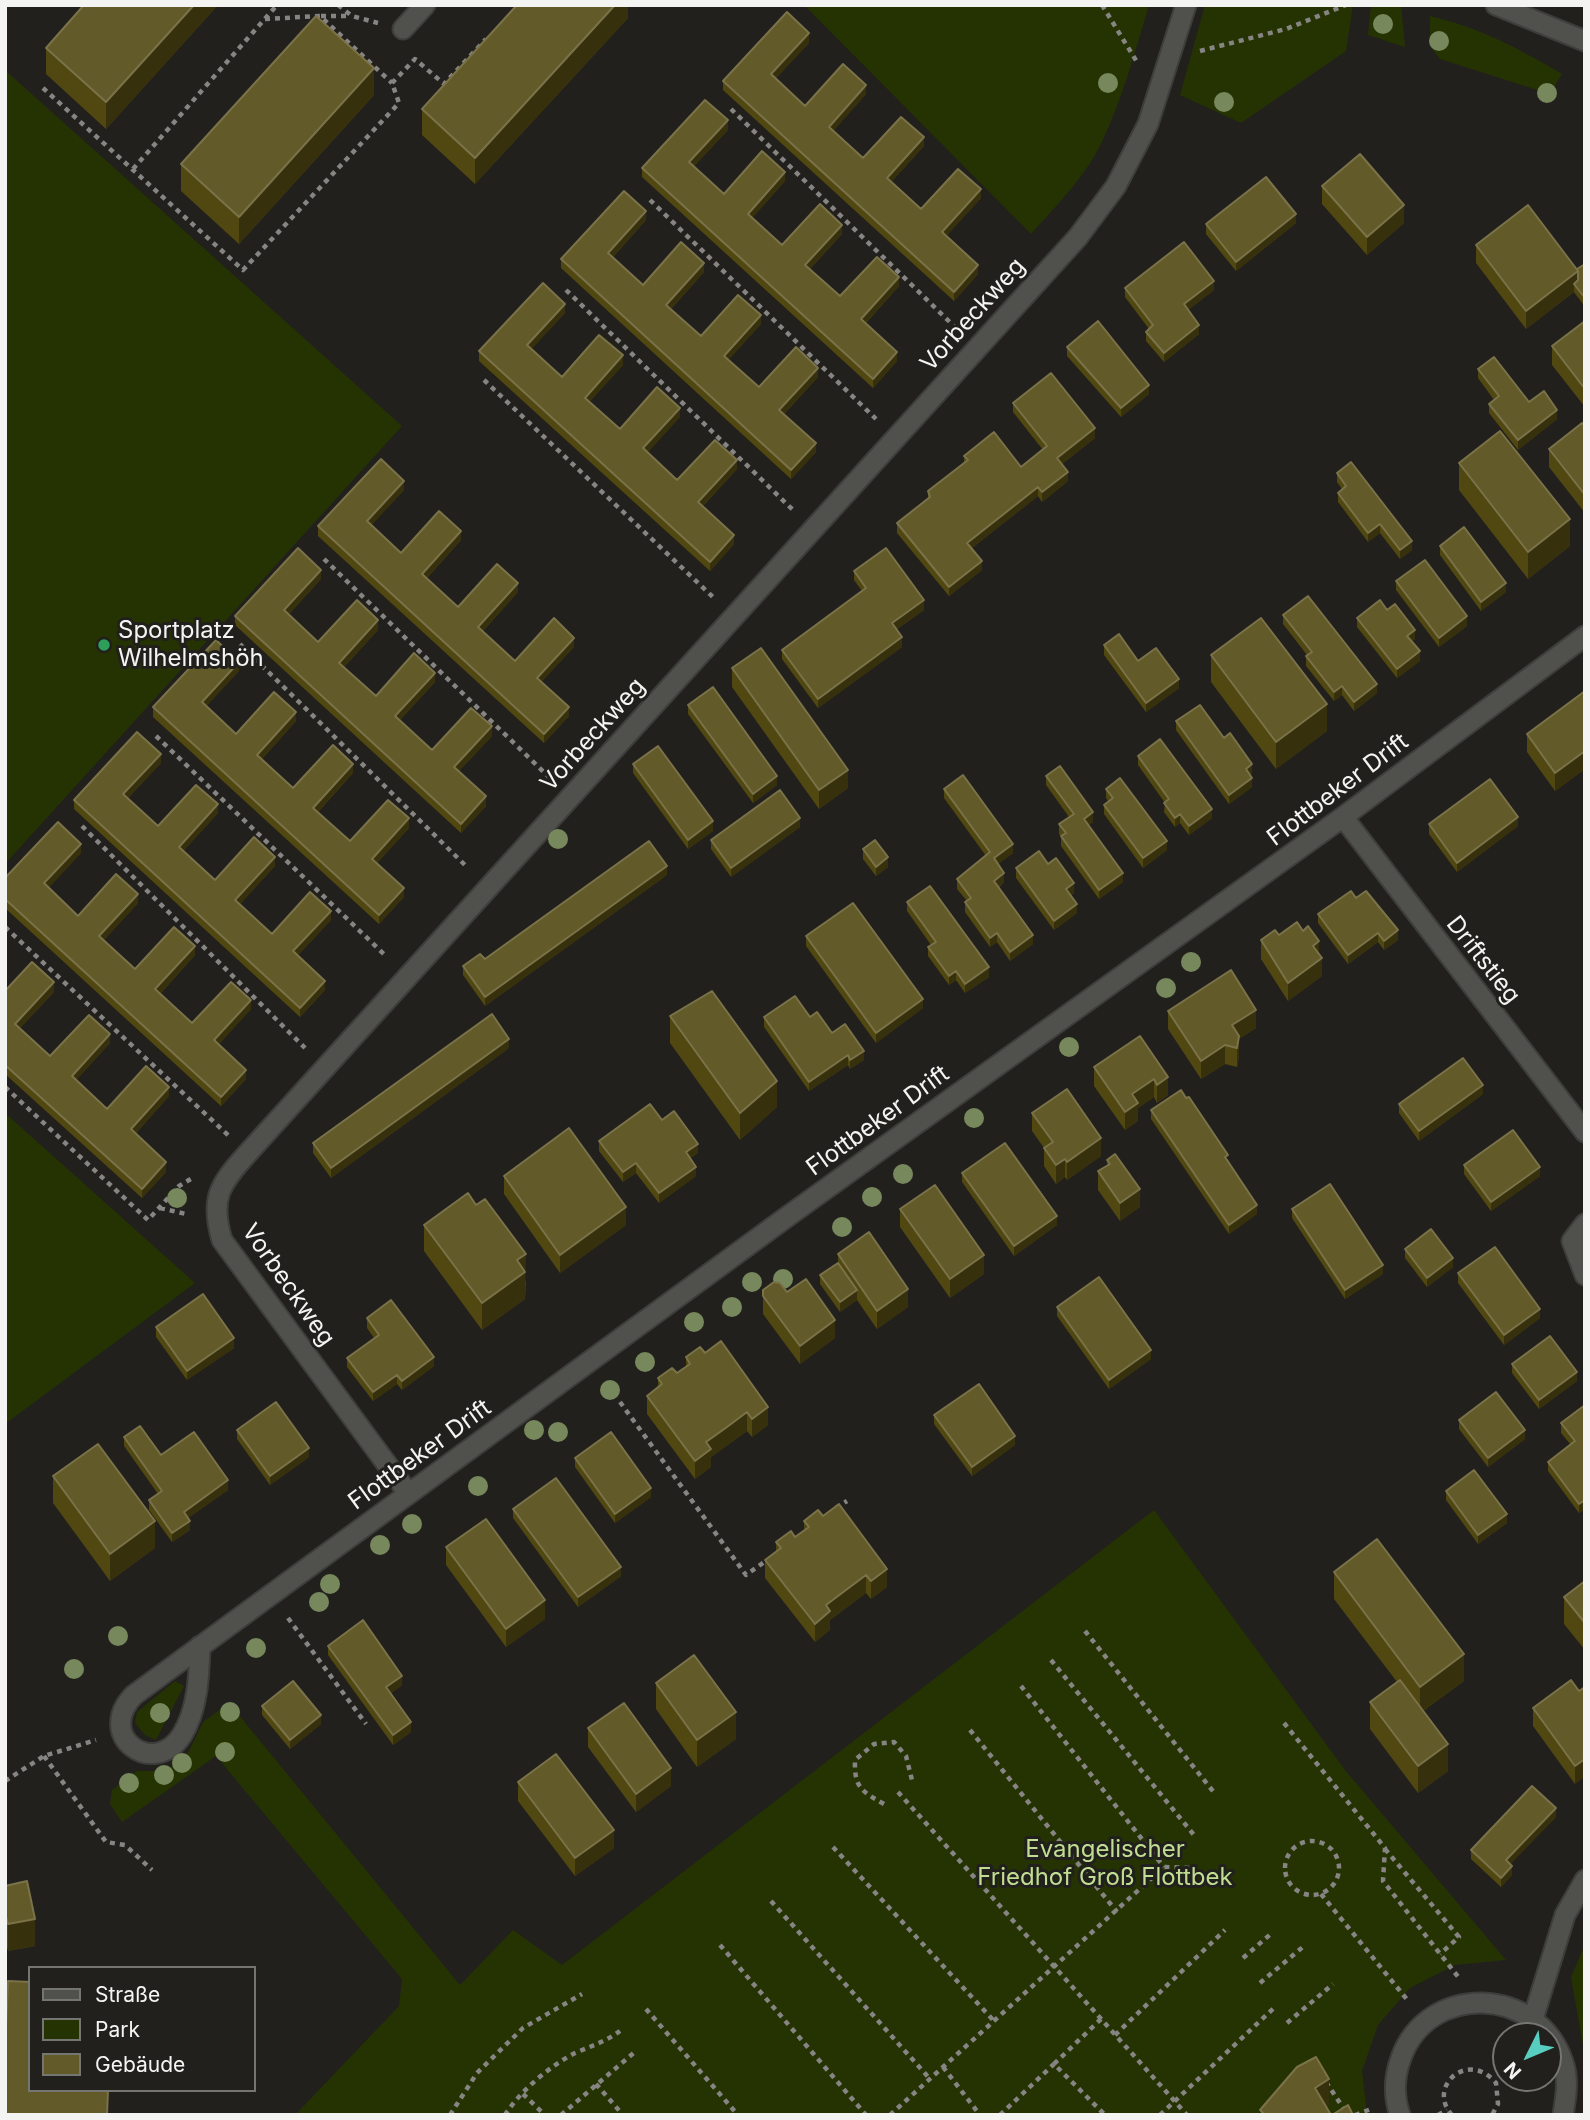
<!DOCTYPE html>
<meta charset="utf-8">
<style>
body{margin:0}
#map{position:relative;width:1590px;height:2120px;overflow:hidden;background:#21201d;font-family:Inter,sans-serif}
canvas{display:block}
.frame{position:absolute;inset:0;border:7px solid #f4f4f2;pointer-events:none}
.legend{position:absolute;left:28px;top:1966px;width:228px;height:126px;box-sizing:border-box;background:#21201d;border:2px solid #757572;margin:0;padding:9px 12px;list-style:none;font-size:21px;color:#f4f4f2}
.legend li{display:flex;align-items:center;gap:14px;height:35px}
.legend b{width:35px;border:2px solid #757572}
.north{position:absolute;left:1492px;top:2022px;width:70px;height:70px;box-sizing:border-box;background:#21201d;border:2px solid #757572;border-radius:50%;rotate:227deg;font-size:19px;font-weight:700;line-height:28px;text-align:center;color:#f4f4f2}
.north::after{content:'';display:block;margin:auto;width:24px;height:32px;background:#58cec0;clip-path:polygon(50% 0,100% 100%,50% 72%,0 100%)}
</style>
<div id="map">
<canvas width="1590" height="2120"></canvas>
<div class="frame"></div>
<ul class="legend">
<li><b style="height:9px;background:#50504c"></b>Straße</li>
<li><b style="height:19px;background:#253303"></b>Park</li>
<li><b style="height:19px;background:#635a29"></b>Gebäude</li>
</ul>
<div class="north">N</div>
</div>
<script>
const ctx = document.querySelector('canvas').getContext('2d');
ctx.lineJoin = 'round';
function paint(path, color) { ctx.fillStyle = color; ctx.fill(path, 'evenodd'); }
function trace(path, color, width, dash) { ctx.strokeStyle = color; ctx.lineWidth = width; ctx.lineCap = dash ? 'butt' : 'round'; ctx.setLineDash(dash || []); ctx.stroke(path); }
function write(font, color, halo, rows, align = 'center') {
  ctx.font = font + ' Inter,sans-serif'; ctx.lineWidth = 6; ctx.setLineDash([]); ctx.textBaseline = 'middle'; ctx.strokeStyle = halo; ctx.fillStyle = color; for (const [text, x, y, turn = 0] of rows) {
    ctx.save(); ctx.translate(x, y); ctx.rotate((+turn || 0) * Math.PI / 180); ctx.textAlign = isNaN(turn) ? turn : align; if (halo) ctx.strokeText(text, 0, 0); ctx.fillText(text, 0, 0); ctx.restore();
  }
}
paint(new Path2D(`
 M804,5H1149C1135,52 1122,100 1101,144C1084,178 1056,206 1031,234Z
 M1205,5H1353L1346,51L1241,123L1180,95Z
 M1371,5H1401L1405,47L1368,35Z
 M1430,16C1478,27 1520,49 1562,74L1550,94L1440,59L1430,46Z
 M5,70L402,426L5,864Z
 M5,1113L195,1283L5,1424Z
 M1154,1510L1345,1770L1506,1960L1455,1965L1410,1988L1378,2025L1362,2071L1367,2115H295L399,2006L402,1979L216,1756L122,1822L110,1804L112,1790L137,1771H164L178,1763L189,1751L203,1722L229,1703L460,1985L513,1930L562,1965Z
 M175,1681L184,1686L156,1740L145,1735L135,1723L137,1712Z
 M1585,1945V2056L1571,1977Z`), '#253303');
const service = new Path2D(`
 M403,29L425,5`);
const minor = new Path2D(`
 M1343,817L1585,1132
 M1585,1224L1572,1241L1585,1275
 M408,1493L222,1240C210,1199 219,1185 247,1154L1078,237L1116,186L1148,124L1186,5
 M200,1646C199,1676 198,1709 182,1735C154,1779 94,1736 134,1695L784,1219L1343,817L1585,636
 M1533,2019L1565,1915L1585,1880
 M1400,2115C1393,2095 1394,2077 1401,2058C1428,1982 1538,1986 1563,2062C1569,2079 1566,2097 1563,2115`);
const tertiary = new Path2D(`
 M1496,5L1585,41`);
trace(service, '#3d3d3b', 23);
trace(minor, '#3d3d3b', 23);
trace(tertiary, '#3d3d3b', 23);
trace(new Path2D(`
 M338,5L352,16L378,23
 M1102,5L1137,62
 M321,16H351
 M265,19L320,16L392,83
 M1200,51L1286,29L1346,5
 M43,88L243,270L399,103L392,83L415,59L444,84L486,39
 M731,109L958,330
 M133,169L277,5
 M650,200L876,419
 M566,290L793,510
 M484,380L715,599
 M324,559L551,779
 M240,644L468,868
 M156,736L387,957
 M82,826L305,1048
 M5,927L229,1136
 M5,1087L148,1220L179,1186L194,1177
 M160,1208L186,1214
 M620,1402L746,1575L767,1560
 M836,1508L847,1501
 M288,1618L366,1724
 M1085,1631L1216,1795
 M1051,1660L1194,1835
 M1021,1686L1164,1867
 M1284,1723L1385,1848L1383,1881L1459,1978
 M970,1730L1117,1912
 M44,1756L106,1842L125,1845L152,1870
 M5,1781L44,1756L96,1740
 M898,1792L1187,2115
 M884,1804C861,1791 854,1787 855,1760L874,1744L894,1742L906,1756L912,1780
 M1285 1868a27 27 0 1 1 54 0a27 27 0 1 1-54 0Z
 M833,1847L994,2021
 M1385,1849L1459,1937L1440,1954
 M1321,1894L1409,2002
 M771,1901L930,2079
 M720,1945L866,2115
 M1243,1958L1273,1932
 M1260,1983L1304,1946
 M646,2009L738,2115
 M1101,2019L1054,2064L1105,2115
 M1287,2023L1333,1984
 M1115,2035L1225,1930
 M943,2067L980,2115
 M1326,2082L1348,2115
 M596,2084L623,2115
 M523,2094L545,2115
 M450,2115L477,2073L523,2028L582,1994
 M505,2115C520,2091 550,2066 575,2053C591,2046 605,2042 620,2031
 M561,2115L636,2051
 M890,2115L1164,1867L1193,1868
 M1000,2115L1054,2064
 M1160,2115L1276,2006
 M1355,2115L1371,2109
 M1438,2115L1447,2110
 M1452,2115C1426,2087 1468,2049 1496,2083L1498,2104L1492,2115`), '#868583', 4.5, [5, 5]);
trace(service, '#50504c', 19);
trace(minor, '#50504c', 19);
trace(tertiary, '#50504c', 19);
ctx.fillStyle = '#78885d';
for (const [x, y] of [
 [1383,24],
 [1439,41],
 [1108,83],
 [1547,93],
 [1224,102],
 [558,839],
 [1191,962],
 [1166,988],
 [1069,1047],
 [974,1118],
 [903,1174],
 [872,1197],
 [177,1198],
 [842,1227],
 [783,1279],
 [752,1282],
 [732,1307],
 [694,1322],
 [645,1362],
 [610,1390],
 [534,1430],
 [558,1432],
 [478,1486],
 [412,1524],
 [380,1545],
 [330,1584],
 [319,1602],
 [118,1636],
 [256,1648],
 [74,1669],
 [230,1712],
 [160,1713],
 [225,1752],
 [182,1763],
 [164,1775],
 [129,1783]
]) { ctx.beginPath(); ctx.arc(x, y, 10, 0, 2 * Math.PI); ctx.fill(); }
paint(new Path2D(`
 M218,5L106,129L46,74V48Z
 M628,5V18L475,184L422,135V109Z
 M809,43L775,79L805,106L866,94L833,131L863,158L924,146L891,182L921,209L981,198L946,236L978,274L954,301L723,90V81Z
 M374,95L239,244L181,191V164Z
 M728,130L694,166L724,194L785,181L752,218L782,245L842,234L810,269L840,296L899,286L866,323L897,361L873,388L642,177V168Z
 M1322,186L1404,223L1367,255L1322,204Z
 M646,220L613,257L643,285L704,272L671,309L701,336L761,324L728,360L759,387L818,377L784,414L816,452L791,479L561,268V259Z
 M1296,223L1236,271L1206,234V224Z
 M1476,245L1577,269L1585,264V307L1574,292L1526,329L1476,263Z
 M1125,288L1214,290L1188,310L1199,334L1164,362L1146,341V332L1149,329L1125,297Z
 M565,313L531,349L562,377L623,365L589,402L620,429L680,417L647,452L677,480L737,469L703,506L734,544L710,571L479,361V351Z
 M1585,321V407L1552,365V346Z
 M1067,347L1149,394L1121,417L1067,356Z
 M1478,369L1529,402L1557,419L1518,450L1489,413V404L1494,400L1478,378Z
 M1013,403L1095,438L1062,464L1068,481L1042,502L1038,496L972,548L982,570L949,596L897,533V523L928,499V491L964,463V456L1021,467L1043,450L1013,412Z
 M1585,426V513L1549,467V449Z
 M1459,463L1570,546L1528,579L1459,490Z
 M1337,473L1412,550L1400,559L1380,533L1368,542L1338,502V493L1342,489L1337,482Z
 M404,490L371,525L401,553L461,540L427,578L458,607L518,592L483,631L515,661L574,647L541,682L569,716L544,743L318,536V526Z
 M1440,546L1506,592L1481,611L1440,555Z
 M854,571L924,610L897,629L902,647L818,708L782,659V650L862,591L854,580Z
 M321,579L289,614L318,642L378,630L344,667L376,696L435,682L400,720L432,750L492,736L459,771L486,806L461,833L235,625V616Z
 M1396,581L1467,626L1439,647L1396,590Z
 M1387,610L1415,639L1412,641L1420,661L1397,678L1357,627V618Z
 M1283,615L1377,693L1354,711L1342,695L1334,701L1306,666V656L1307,655L1283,624Z
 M1104,645L1138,661L1179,688L1146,712L1104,655Z
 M1211,655L1327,731L1276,769L1211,682Z
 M732,668L848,788L819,809L732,687Z
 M239,671L206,706L236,734L296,721L262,759L293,788L353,773L318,812L350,841L409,828L377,863L404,897L379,924L153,717V707Z
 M1585,691V769L1555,791L1527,752V734Z
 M688,705L777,785L753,803L688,714Z
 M1176,721L1224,738L1252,773L1250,775L1252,787L1229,804L1176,730Z
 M1138,756L1212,818L1189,835L1180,823L1175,827L1164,812L1165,803L1138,765Z
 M161,763L128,798L158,826L218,813L183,851L215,880L275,866L239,905L272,934L331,920L298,955L325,990L300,1017L74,809V800Z
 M633,764L713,831L688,849L633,773Z
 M1046,776L1093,822L1088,825L1123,882L1099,899L1061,846V836L1059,834V824L1069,817L1046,785Z
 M944,789L1013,853L998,864L1004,882L999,887L1033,944L1010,961L997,942L990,947L965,912V902L967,901L957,889V879L986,856L944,798Z
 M1106,789L1167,850L1143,868L1104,814V805L1108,801L1106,798Z
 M1429,824L1518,826L1457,872L1429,834Z
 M800,827L731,877L711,849V840Z
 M863,849L888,867L876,876L863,859Z
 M81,853L48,888L78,916L138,903L103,941L135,969L195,955L160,994L192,1023L251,1009L218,1045L246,1079L221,1106L5,908V878Z
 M1048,864L1074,893L1071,895L1077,913L1054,930L1016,878V868Z
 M667,875L485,1006L463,975V966L485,959Z
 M1356,898L1398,940L1384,950L1378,942L1348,964L1318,923V914Z
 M907,902L989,977L965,993L956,980L949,985L928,956V947L931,945L907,911Z
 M1279,935L1319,954L1322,976L1288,1001L1261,959V940Z
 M806,936L923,1008L876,1043L806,946Z
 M5,991L54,992L20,1028L50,1056L110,1043L76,1080L107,1109L169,1096L136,1133L166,1172L142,1198L5,1074Z
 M1168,1011L1256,1028L1239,1039V1055L1237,1067L1225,1064L1201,1079L1168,1029Z
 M670,1016L777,1107L740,1140L670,1043Z
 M764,1017H810L832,1033L864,1060L850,1069L848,1065L809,1091L764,1027Z
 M1140,1036L1168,1095L1157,1103L1154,1097L1138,1108V1121L1125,1130L1094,1086V1067Z
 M509,1048L331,1178L313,1153V1143Z
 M1483,1094L1419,1141L1399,1113V1104Z
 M1151,1110L1228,1162L1257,1214L1229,1234L1151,1119Z
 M1032,1113L1101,1156L1067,1180L1065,1177L1056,1184L1044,1166V1148L1032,1131Z
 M662,1120L698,1153L690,1158L696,1176L659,1203L636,1173L623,1182L599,1151V1141Z
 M1107,1160L1140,1207L1120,1221L1098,1190V1171L1107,1166Z
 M1464,1165L1540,1176L1491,1211L1464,1174Z
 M962,1173L1057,1225L1014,1256L962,1182Z
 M504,1176L626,1225L560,1273L504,1194Z
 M900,1209L984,1274L950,1298L900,1227Z
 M1292,1209L1383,1274L1345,1299L1292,1218Z
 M424,1225L526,1281L525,1299L482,1330L424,1251Z
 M1405,1249L1453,1267L1427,1287L1405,1258Z
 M838,1254L908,1307L877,1329L857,1300L840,1312L820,1284V1275L838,1263Z
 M1458,1273L1540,1318L1504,1345L1458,1283Z
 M763,1290L787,1292L835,1338L800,1364L763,1314Z
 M1057,1307L1151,1359L1109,1389L1057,1316Z
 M367,1318L434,1366L402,1390L397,1384L373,1401L347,1367V1358L374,1338L367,1328Z
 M156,1327L234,1348L187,1380L156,1337Z
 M686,1357L768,1425L752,1437L747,1431L711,1457V1467L695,1479L647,1414V1396L658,1388V1378L677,1373L686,1367Z
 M1512,1364L1577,1381L1539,1409L1512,1373Z
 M1585,1405V1509L1579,1513L1548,1471V1462L1571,1445L1561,1433V1423Z
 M934,1415L1015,1445L972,1476L934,1424Z
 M1459,1420L1525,1439L1488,1467L1459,1429Z
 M237,1430L309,1457L270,1485L237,1439Z
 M124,1437L161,1455L228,1490L188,1518L190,1530L172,1542L149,1510V1500L158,1494L124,1446Z
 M575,1458L651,1497L615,1523L575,1467Z
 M53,1476L155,1548L110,1581L53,1503Z
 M1446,1491L1507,1523L1478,1544L1446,1500Z
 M513,1509L621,1576L578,1607L513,1518Z
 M823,1516L887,1587L871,1599L866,1593L830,1620V1630L815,1642L765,1578V1560L776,1551V1542L795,1537L804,1531V1521Z
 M446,1547L545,1619L506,1647L446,1565Z
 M1334,1572L1464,1681L1423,1711L1448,1771L1418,1793L1370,1729V1702L1397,1682L1334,1599Z
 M1585,1581V1650L1564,1624V1597Z
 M328,1646L402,1685L390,1694L411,1732L393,1745L328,1655Z
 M656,1683L736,1739L697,1767L656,1709Z
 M1579,1691L1575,1784L1533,1726V1708Z
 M262,1706L321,1724L290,1749L262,1715Z
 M588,1728L671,1786L636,1812L588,1747Z
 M518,1782L614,1848L575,1876L518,1801Z
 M1556,1817L1510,1864L1512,1875L1501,1887L1471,1859V1850Z
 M5,1886L35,1946L8,1951L5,1939Z`), '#514711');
paint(new Path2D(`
 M194,5H218L106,129V102Z
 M615,5H628V18L475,184V158Z
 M809,33V43L771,84V74Z
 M374,68V95L239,244V217Z
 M866,85V94L829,136V127Z
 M728,120V130L689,171V162Z
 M924,137V146L887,187V178Z
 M785,172V181L748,223V214Z
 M981,189V198L942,241V232Z
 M1404,205V223L1367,255V237Z
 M646,211V220L608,262V253Z
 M1296,214V223L1236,271V262Z
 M842,225V234L805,274V265Z
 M704,263V272L666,314V305Z
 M978,265V274L954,301V292Z
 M1578,271V289L1574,284V292L1526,329V311Z
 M899,277V286L861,328V319Z
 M1214,281V290L1184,313V304Z
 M565,304V313L527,354V345Z
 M761,315V324L724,365V356Z
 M1199,325V334L1164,362V353Z
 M897,352V361L873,388V379Z
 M623,355V365L585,407V398Z
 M818,368V377L779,419V410Z
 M1149,385V394L1121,417V408Z
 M680,408V417L643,458V448Z
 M1557,410V419L1518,450V440Z
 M1095,428V438L1057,468V458Z
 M816,443V452L791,479V470Z
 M737,460V469L698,511V502Z
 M1068,472V481L1042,502V492Z
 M404,481V490L367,530V521Z
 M1038,487V496L967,552V543Z
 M1570,519V546L1528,579V552Z
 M1380,524V533L1368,542V533Z
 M461,531V540L422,583V574Z
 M734,535V544L710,571V562Z
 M1412,541V550L1400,559V550Z
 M982,561V570L949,596V587Z
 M321,570V579L284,619V610Z
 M518,583V592L478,636V627Z
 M1506,583V592L1481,611V602Z
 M924,600V610L892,632V623Z
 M1467,616V626L1439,647V638Z
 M378,620V630L339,672V663Z
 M1415,630V639L1407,645V636Z
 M902,637V647L818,708V699Z
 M574,638V647L537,687V678Z
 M1420,651V661L1397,678V669Z
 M239,662V671L202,711V702Z
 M435,673V682L395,725V716Z
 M1179,679V688L1146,712V703Z
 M1377,684V693L1354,711V702Z
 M1342,686V695L1334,701V692Z
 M1327,704V731L1276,769V742Z
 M569,707V716L544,743V734Z
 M296,712V721L257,764V755Z
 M492,726V736L454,776V767Z
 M1585,751V769L1555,791V773Z
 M161,754V763L123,803V794Z
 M353,764V773L313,817V808Z
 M1252,764V773L1246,778V769Z
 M848,770V788L819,809V790Z
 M777,776V785L753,803V794Z
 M1252,778V787L1229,804V795Z
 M486,796V806L461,833V824Z
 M218,804V813L179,856V847Z
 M1212,809V818L1189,835V826Z
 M1093,812V822L1084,828V819Z
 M1180,814V823L1175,827V818Z
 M1518,817V826L1457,872V863Z
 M409,818V828L372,868V859Z
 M800,818V827L731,877V868Z
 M713,821V831L688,849V840Z
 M1167,841V850L1143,868V858Z
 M81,844V853L44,893V883Z
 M1013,844V853L994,867V858Z
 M275,857V866L235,910V900Z
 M888,857V867L876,876V867Z
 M667,866V875L485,1006V997Z
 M1004,873V882L994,890V881Z
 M1123,873V882L1099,899V890Z
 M1074,883V893L1066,898V889Z
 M404,888V897L379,924V915Z
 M138,894V903L99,946V936Z
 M1077,904V913L1054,930V921Z
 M331,911V920L293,960V951Z
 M1398,930V940L1384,950V941Z
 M997,933V942L990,947V938Z
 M1378,933V942L1348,964V955Z
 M1033,935V944L1010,961V952Z
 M1319,941V960L1313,946Z
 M195,946V955L155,999V989Z
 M1322,958V976L1288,1001V983Z
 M989,967V977L965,993V984Z
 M956,971V980L949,985V976Z
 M325,981V990L300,1017V1008Z
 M54,982V992L15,1033V1024Z
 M923,999V1008L876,1043V1033Z
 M251,1000V1009L214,1050V1040Z
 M1256,1010V1028L1239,1039V1055L1237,1067V1048L1232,1025Z
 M110,1034V1043L72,1085V1076Z
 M509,1039V1048L331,1178V1168Z
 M1225,1045V1064L1201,1079V1061Z
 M864,1051V1060L850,1069V1060Z
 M848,1055V1065L809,1091V1082Z
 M246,1070V1079L221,1106V1097Z
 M1168,1077V1095L1157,1103V1085Z
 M1154,1079V1097L1138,1108V1121L1125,1130V1112L1132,1094Z
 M777,1081V1107L740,1140V1113Z
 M1483,1085V1094L1419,1141V1131Z
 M169,1087V1096L131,1138V1129Z
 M1101,1138V1156L1067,1180V1162Z
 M698,1144V1153L686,1162V1152Z
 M1065,1159V1177L1056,1184V1165Z
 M166,1162V1172L142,1198V1189Z
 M636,1163V1173L623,1182V1172Z
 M696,1167V1176L659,1203V1193Z
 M1540,1167V1176L1491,1211V1202Z
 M1140,1189V1207L1120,1221V1203Z
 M1257,1205V1214L1229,1234V1225Z
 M626,1207V1225L560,1273V1255Z
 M1057,1216V1225L1014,1256V1246Z
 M526,1254L525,1299L482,1330V1303L517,1260Z
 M984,1255V1274L950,1298V1279Z
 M1453,1258V1267L1427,1287V1278Z
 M1383,1265V1274L1345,1299V1290Z
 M908,1289V1307L877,1329V1311Z
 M857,1290V1300L840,1312V1302Z
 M1540,1309V1318L1504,1345V1335Z
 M835,1320V1338L800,1364V1346Z
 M234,1338V1348L187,1380V1371Z
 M1151,1350V1359L1109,1389V1380Z
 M434,1357V1366L402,1390V1381Z
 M1577,1372V1381L1539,1409V1400Z
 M397,1375V1384L373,1401V1392Z
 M768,1407V1425L752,1437V1419Z
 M747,1412V1431L711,1457V1467L695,1479V1461L706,1442Z
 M1525,1430V1439L1488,1467V1458Z
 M1015,1436V1445L972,1476V1467Z
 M309,1448V1457L270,1485V1476Z
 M228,1480V1490L184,1521V1512Z
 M651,1488V1497L615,1523V1514Z
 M1585,1500V1509L1579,1513V1504Z
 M1507,1514V1523L1478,1544V1535Z
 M155,1521V1548L110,1581V1554Z
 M190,1521V1530L172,1542V1533Z
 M621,1567V1576L578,1607V1597Z
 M887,1569V1587L871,1599V1581Z
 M866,1575V1593L830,1620V1630L815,1642V1624L826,1605Z
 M545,1600V1619L506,1647V1629Z
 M1464,1654V1681L1420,1713V1687Z
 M402,1676V1685L386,1697V1687Z
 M736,1712V1739L697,1767V1740Z
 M321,1715V1724L290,1749V1740Z
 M411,1722V1732L393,1745V1735Z
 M1448,1744V1771L1418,1793V1766Z
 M1585,1759V1777L1575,1784V1766Z
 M671,1768V1786L636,1812V1794Z
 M1556,1808V1817L1506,1869V1860Z
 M614,1830V1848L575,1876V1858Z
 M1512,1866V1875L1501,1887V1878Z
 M35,1919V1946L8,1951V1924Z
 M1329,2079V2105L1315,2115V2088Z`), '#37300c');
const building = new Path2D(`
 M84,5H194L106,102L46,48Z
 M517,5H615L475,158L422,109Z
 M787,12L809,33L771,74L805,106L843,64L866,85L829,127L863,158L901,117L924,137L887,178L921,209L958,169L981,189L942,232L978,265L954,292L723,81Z
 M316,16L374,68L239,217L181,164Z
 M705,100L728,120L689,162L724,194L762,151L785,172L748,214L782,245L820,204L842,225L805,265L840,296L877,257L899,277L861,319L897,352L873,379L642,168Z
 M1360,154L1404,205L1367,237L1322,186Z
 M1266,177L1296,214L1236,262L1206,224Z
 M624,191L646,211L608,253L643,285L681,242L704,263L666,305L701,336L738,295L761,315L724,356L759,387L796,347L818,368L779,410L816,443L791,470L561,259Z
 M1528,205L1578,271L1526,311L1476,245Z
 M1184,242L1214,281L1184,304L1199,325L1164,353L1146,332L1153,325L1125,288Z
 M1585,264V298L1574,284L1578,280V271L1577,269Z
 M543,283L565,304L527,345L562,377L599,335L623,355L585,398L620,429L657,387L680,408L643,448L677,480L715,440L737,460L698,502L734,535L710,562L479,351Z
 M1098,321L1149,385L1121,408L1067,347Z
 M1585,321V389L1552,346Z
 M1494,357L1529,402L1544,391L1557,410L1518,440L1489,404L1499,396L1478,369Z
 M1051,373L1095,428L1057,458L1068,472L1042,492L1038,487L967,543L982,561L949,587L897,523L930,497L928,491L968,460L964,456L994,432L1021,467L1047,446L1013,403Z
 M1582,423L1585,426V495L1549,449Z
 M1500,431L1570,519L1528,552L1459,463Z
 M381,459L404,481L367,521L401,553L439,511L461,531L422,574L458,607L497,564L518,583L478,627L515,661L554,618L574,638L537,678L569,707L544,734L318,526Z
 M1351,462L1412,541L1400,550L1380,524L1368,533L1338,493L1346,486L1337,473Z
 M1464,527L1506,583L1481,602L1440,546Z
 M298,548L321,570L284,610L318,642L357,600L378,620L339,663L376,696L414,653L435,673L395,716L432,750L471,708L492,726L454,767L486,796L461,824L235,616Z
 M886,548L924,600L892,623L902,637L818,699L782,650L866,588L854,571Z
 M1425,560L1467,616L1439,638L1396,581Z
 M1308,596L1377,684L1354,702L1342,686L1334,692L1306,656L1312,652L1283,615Z
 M1380,600L1387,610L1395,604L1415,630L1407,636L1420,651L1397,669L1357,618Z
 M1261,618L1327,704L1276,742L1211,655Z
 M1119,634L1138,661L1156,648L1179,679L1146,703L1104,645Z
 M216,640L239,662L202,702L236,734L274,692L296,712L257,755L293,788L333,745L353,764L313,808L350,841L388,800L409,818L372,859L404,888L379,915L153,707Z
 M761,648L848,770L819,790L732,668Z
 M713,687L777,776L753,794L688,705Z
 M1585,691V751L1555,773L1527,734Z
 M1200,705L1224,738L1230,733L1252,764L1246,769L1252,778L1229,795L1176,721Z
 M137,732L161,754L123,794L158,826L196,785L218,804L179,847L215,880L254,837L275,857L235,900L272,934L310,892L331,911L293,951L325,981L300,1008L74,800Z
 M1160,739L1212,809L1189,826L1180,814L1175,818L1164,803L1169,799L1138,756Z
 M658,746L713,821L688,840L633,764Z
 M1060,766L1093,812L1084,819L1123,873L1099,890L1061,836L1066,833L1059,824L1074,814L1046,776Z
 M963,775L1013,844L994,858L1004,873L994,881L1033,935L1010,952L997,933L990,938L965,902L971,898L957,879L990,852L944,789Z
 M1120,778L1167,841L1143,858L1104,805L1113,798L1106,789Z
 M1490,779L1518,817L1457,863L1429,824Z
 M780,790L800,818L731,868L711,840Z
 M58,822L81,844L44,883L78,916L116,874L138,894L99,936L135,969L174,927L195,946L155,989L192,1023L231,982L251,1000L214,1040L246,1070L221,1097L5,899V878Z
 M875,840L888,857L876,867L863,849Z
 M649,841L667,866L485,997L463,966L480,954L485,959Z
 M1039,851L1048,864L1056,858L1074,883L1066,889L1077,904L1054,921L1016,868Z
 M930,886L989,967L965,984L956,971L949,976L928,947L936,942L907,902Z
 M1351,891L1356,898L1366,891L1398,930L1384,941L1378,933L1348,955L1318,914Z
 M853,903L923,999L876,1033L806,936Z
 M1297,922L1303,931L1308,926L1319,941L1313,946L1322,958L1288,983L1261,940L1275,930L1279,935Z
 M32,962L54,982L15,1024L50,1056L89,1015L110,1034L72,1076L107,1109L146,1066L169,1087L131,1129L166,1162L142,1189L5,1065V991Z
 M1231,970L1256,1010L1232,1025L1239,1036L1237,1048L1225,1045L1201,1061L1168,1011Z
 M712,991L777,1081L740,1113L670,1016Z
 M795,996L810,1017L817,1012L832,1033L845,1024L864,1051L850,1060L848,1055L809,1082L764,1017Z
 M492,1014L509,1039L331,1168L313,1143Z
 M1140,1036L1168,1077L1157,1085L1154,1079L1132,1094L1138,1103L1125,1112L1094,1067Z
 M1463,1058L1483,1085L1419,1131L1399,1104Z
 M1067,1089L1101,1138L1067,1162L1065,1159L1056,1165L1044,1148L1053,1142L1032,1113Z
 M1181,1090L1186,1098L1189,1097L1228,1155L1225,1157L1257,1205L1229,1225L1151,1110Z
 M650,1104L662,1120L674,1111L698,1144L686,1152L696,1167L659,1193L636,1163L623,1172L599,1141Z
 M569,1128L626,1207L560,1255L504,1176Z
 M1513,1130L1540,1167L1491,1202L1464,1165Z
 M1005,1143L1057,1216L1014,1246L962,1173Z
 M1115,1154L1140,1189L1120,1203L1098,1171L1110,1164L1107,1160Z
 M1330,1184L1383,1265L1345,1290L1292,1209Z
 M935,1185L984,1255L950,1279L900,1209Z
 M468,1193L476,1205L485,1199L526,1254L517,1260L525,1272L482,1303L424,1225Z
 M1431,1229L1453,1258L1427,1278L1405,1249Z
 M869,1232L908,1289L877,1311L838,1254Z
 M1495,1247L1540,1309L1504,1335L1458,1273Z
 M838,1263L857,1290L840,1302L820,1275Z
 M1099,1277L1151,1350L1109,1380L1057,1307Z
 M806,1279L835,1320L800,1346L763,1296V1290L774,1282L780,1283L787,1292Z
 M203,1294L234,1338L187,1371L156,1327Z
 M391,1300L434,1357L402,1381L397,1375L373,1392L347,1358L379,1335L367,1318Z
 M1550,1336L1577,1372L1539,1400L1512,1364Z
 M721,1341L768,1407L752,1419L747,1412L727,1427L706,1442L711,1449L695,1461L647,1396L662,1384L658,1378L672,1368L677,1373L690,1364L686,1357L700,1347L705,1353Z
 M979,1384L1015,1436L972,1467L934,1415Z
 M1496,1392L1525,1430L1488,1458L1459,1420Z
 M276,1402L309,1448L270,1476L237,1430Z
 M1585,1405V1500L1579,1504L1548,1462L1575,1441L1561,1423Z
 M140,1426L161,1455L194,1432L228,1480L184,1512L190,1521L172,1533L149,1500L162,1491L124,1437Z
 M611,1432L651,1488L615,1514L575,1458Z
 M98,1444L155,1521L110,1554L53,1476Z
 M1474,1470L1507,1514L1478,1535L1446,1491Z
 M556,1478L621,1567L578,1597L513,1509Z
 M839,1504L887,1569L871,1581L866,1575L826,1605L830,1611L815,1624L765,1560L781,1548L776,1542L791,1531L795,1537L809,1527L804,1521L818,1510L823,1516Z
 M486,1519L545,1600L506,1629L446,1547Z
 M1377,1539L1464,1654L1420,1687L1334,1572Z
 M1585,1581V1623L1564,1597Z
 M363,1620L402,1676L386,1687L411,1722L393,1735L328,1646Z
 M694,1655L736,1712L697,1740L656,1683Z
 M1400,1680L1448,1744L1418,1766L1370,1702Z
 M1571,1680L1579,1691L1585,1687V1759L1575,1766L1533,1708Z
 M293,1681L321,1715L290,1740L262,1706Z
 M624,1703L671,1768L636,1794L588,1728Z
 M556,1754L614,1830L575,1858L518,1782Z
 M1532,1786L1556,1808L1506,1860L1512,1866L1501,1878L1471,1850Z
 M27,1881L35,1919L8,1924L5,1913V1886Z
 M8,1981L30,1982V2090H108L107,2115H5V2029H6Z
 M1316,2057L1329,2079L1315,2088L1331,2115H1265L1260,2110L1297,2067Z
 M1348,2105L1353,2115H1332Z`);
paint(building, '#635a29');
trace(building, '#7a7249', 2);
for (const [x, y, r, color] of [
 [104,645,7,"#2e9e5b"]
]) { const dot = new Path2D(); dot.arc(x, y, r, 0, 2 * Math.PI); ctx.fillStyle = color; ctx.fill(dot); trace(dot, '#21201d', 2.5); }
write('24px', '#f4f4f2', '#21201d', [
 ["Vorbeckweg",973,315,-48],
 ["Vorbeckweg",593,735,-48],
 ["Flottbeker Drift",1338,790,-37],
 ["Driftstieg",1483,960,52],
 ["Flottbeker Drift",878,1121,-36],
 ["Vorbeckweg",288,1285,55],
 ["Flottbeker Drift",420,1455,-36]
]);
write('24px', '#f4f4f2', '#21201d', [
 ["Sportplatz",118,631],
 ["Wilhelmshöh",118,659]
], 'left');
write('24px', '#c0dd91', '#21201d', [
 ["Evangelischer",1105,1850],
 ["Friedhof Groß Flottbek",1105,1878]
]);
</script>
